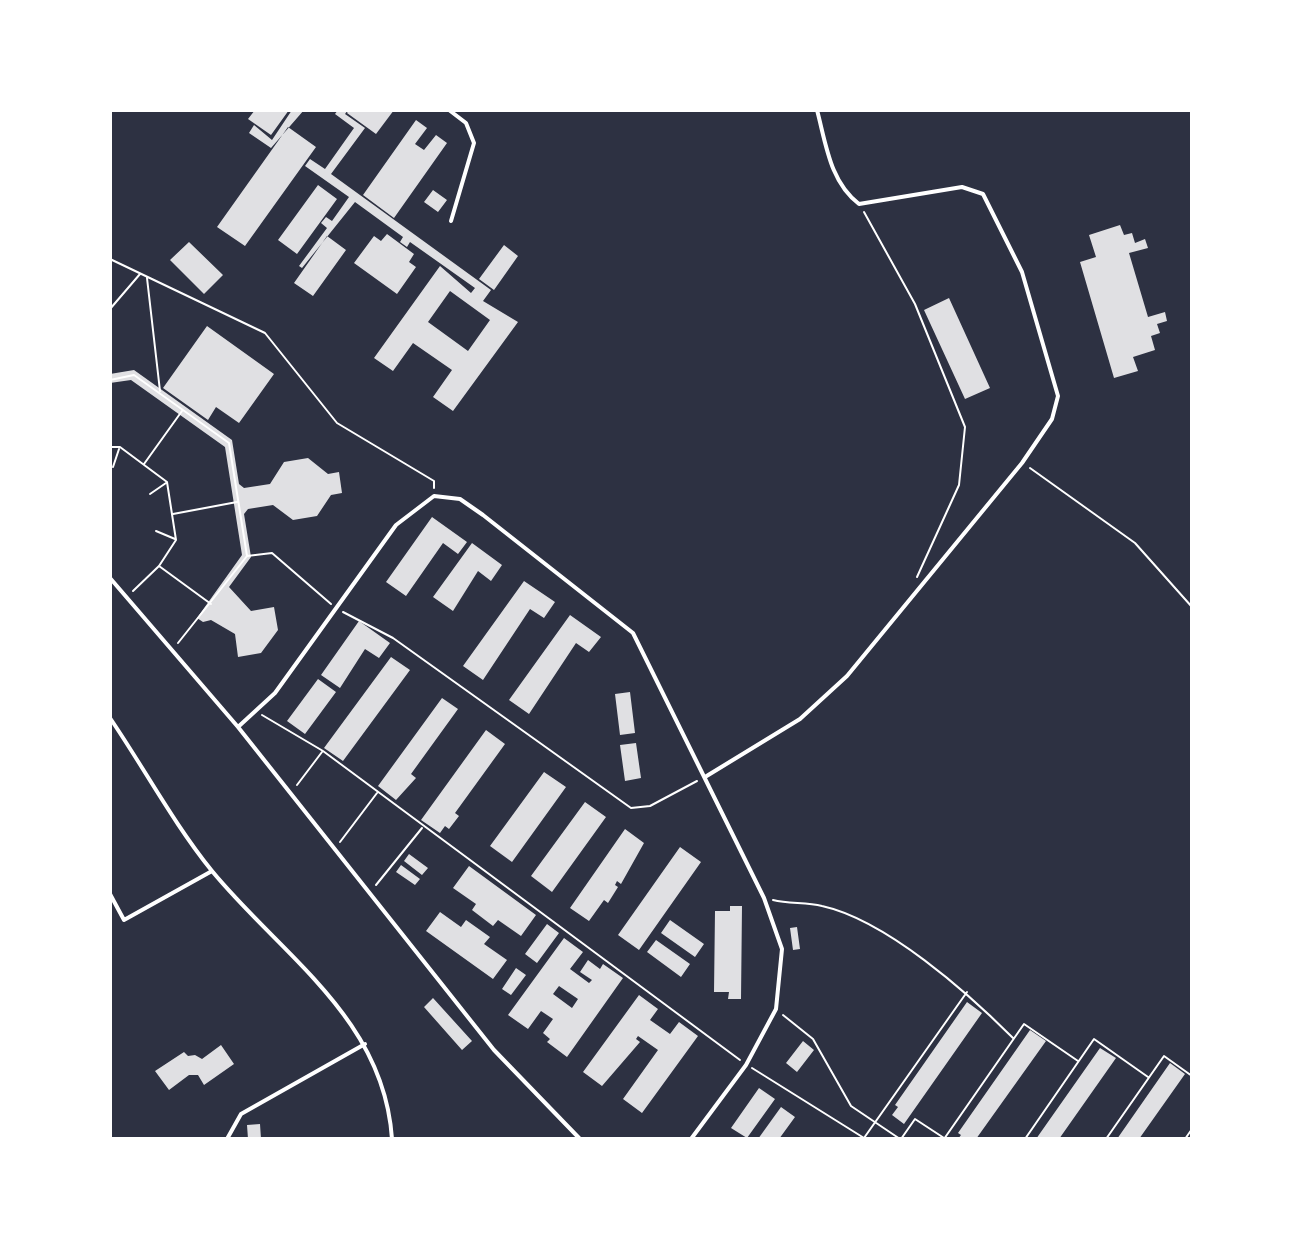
<!DOCTYPE html>
<style>
body{margin:0}
#map{position:relative;width:1302px;height:1249px;overflow:hidden;background:#2d3142;font-family:"Exo 2",sans-serif}
canvas{display:block}
.frame{position:absolute;inset:0;border:112px solid #fff;pointer-events:none}
</style>
<div id="map">
<canvas width="1302" height="1249"></canvas>
<div class="frame"></div>
</div>
<script>
const ctx = document.querySelector('canvas').getContext('2d');
ctx.lineJoin = 'round';
function paint(path, color) { ctx.fillStyle = color; ctx.fill(path, 'evenodd'); }
function trace(path, color, width, dash) { ctx.strokeStyle = color; ctx.lineWidth = width; ctx.lineCap = dash ? 'butt' : 'round'; ctx.setLineDash(dash || []); ctx.stroke(path); }
paint(new Path2D(`
 M255,110H289L271,135L248,119Z
 M292,110H304L271,148L249,133L254,125L272,140Z
 M338,110H348L345,114L365,128L331,174L491,290L483,301L518,322L453,411L433,397L452,370L413,343L393,371L374,358L440,266L471,293L475,288L410,242L407,247L400,242L403,237L355,202L302,268L299,266L327,228L321,223L326,217L332,221L349,197L305,166L310,159L325,169L354,128L335,114ZM450,291L490,320L468,351L428,322Z
 M349,110H394L376,134L347,113Z
 M416,120L427,128L415,144L424,150L436,135L447,143L394,218L363,195Z
 M288,127L316,147L245,246L217,227Z
 M318,185L337,199L297,254L278,240Z
 M433,190L447,200L438,212L424,202Z
 M1120,225L1124,235L1132,233L1135,243L1145,239L1148,248L1129,253L1148,317L1165,312L1167,321L1157,324L1160,333L1151,336L1155,350L1133,357L1138,371L1114,378L1080,262L1096,257L1089,235Z
 M387,234L414,254L409,262L416,267L397,294L354,263L374,236L381,241Z
 M327,236L346,250L313,296L294,283Z
 M189,242L223,275L204,294L170,260Z
 M504,245L518,256L494,290L479,279Z
 M949,298L990,388L965,399L924,310Z
 M207,326L274,374L239,423L216,407L208,420L163,388Z
 M134,370L232,440L239,484L244,488L270,484L284,462L308,458L328,474L339,472L342,493L331,495L317,516L293,520L273,505L248,509L244,514L251,557L229,587L251,611L274,607L278,630L261,653L238,657L235,634L211,620L203,622L197,618L242,555L225,447L131,380L110,383V374Z
 M432,517L467,542L458,554L443,543L406,596L386,582Z
 M472,543L502,565L491,581L478,571L453,611L433,597Z
 M524,581L555,602L544,618L530,609L483,680L463,666Z
 M570,615L601,637L589,652L576,643L529,714L509,700Z
 M359,621L390,643L379,658L365,649L340,688L321,675Z
 M391,657L410,670L343,761L324,748Z
 M318,679L336,692L305,734L287,721Z
 M630,692L635,733L620,735L615,694Z
 M442,698L458,709L411,774L416,778L396,800L378,786Z
 M486,730L505,744L455,813L459,816L449,829L445,826L440,833L421,820Z
 M636,743L641,778L625,781L620,745Z
 M544,772L566,787L512,862L490,846Z
 M585,802L606,817L552,892L531,876Z
 M625,829L644,843L621,884L617,881L615,885L618,887L608,903L604,900L589,921L570,908Z
 M680,847L701,862L639,950L618,935Z
 M409,854L428,868L422,875L404,861Z
 M401,865L420,879L415,885L396,872Z
 M469,866L536,915L521,936L498,920L493,926L472,910L476,904L453,888Z
 M730,906H742L741,999H728L729,992H714L715,911H730Z
 M440,912L461,927L466,920L490,937L484,944L507,960L493,979L426,931Z
 M670,920L704,944L695,957L661,933Z
 M547,924L559,933L537,963L525,954Z
 M797,927L800,949L793,950L790,928Z
 M564,938L583,952L570,969L589,983L592,980L580,972L588,960L600,969L603,964L623,978L567,1057L547,1042L550,1039L543,1033L553,1019L541,1011L528,1029L508,1015ZM559,986L578,999L572,1008L553,994Z
 M656,940L690,964L681,977L647,952Z
 M516,968L526,975L511,995L502,989Z
 M639,995L658,1009L650,1020L670,1034L679,1022L698,1036L642,1113L623,1099L658,1050L638,1036L636,1039L640,1042L602,1086L583,1072Z
 M433,998L472,1041L462,1050L424,1007Z
 M967,1002L982,1013L904,1124L892,1115L898,1107L895,1105Z
 M1030,1030L1046,1041L976,1139H958L961,1135L958,1133Z
 M803,1041L814,1050L797,1072L786,1063Z
 M221,1045L234,1064L204,1085L198,1075H189L169,1090L155,1071L184,1052L188,1056L195,1055L202,1059Z
 M1100,1048L1116,1058L1059,1139H1036Z
 M1170,1063L1185,1074L1139,1139H1117Z
 M759,1088L775,1099L747,1138L731,1128Z
 M781,1107L795,1117L779,1139H758Z
 M260,1124L261,1139H248L247,1125Z`), '#e0e0e3');
trace(new Path2D(`
 M864,212L915,304L965,427L959,485L917,577
 M110,259L265,333L337,423L434,481V488
 M147,278L160,391
 M110,309L140,274
 M110,380L134,375L229,443L247,556L178,643
 M110,447H120L167,482L176,540L159,566L133,591
 M144,464L182,411
 M113,467L119,449
 M1030,468L1135,543L1192,607
 M150,494L166,483
 M173,514L237,502
 M156,531L175,539
 M247,556L272,553L331,604
 M159,566L211,604
 M343,612L393,638L631,808L650,806L697,781
 M262,715L323,751L740,1060
 M297,785L322,752
 M340,842L377,793
 M376,885L422,828
 M773,900C789,904 806,902 822,906C886,920 968,993 1013,1038
 M783,1015L813,1039L851,1106L900,1139
 M752,1068L864,1138L967,992
 M901,1139L915,1119L944,1138
 M944,1139L1024,1024L1078,1061
 M981,1139H986
 M1025,1139L1094,1039L1148,1077
 M1106,1139L1164,1056L1192,1076
 M1185,1139L1192,1129`), '#fff', 2);
trace(new Path2D(`
 M449,110L466,123L474,143L451,221
 M110,578L238,727L494,1050L580,1139
 M110,718C144,768 174,824 212,871C282,956 384,1018 392,1139
 M238,727L275,693L396,525L434,496L460,499L483,515L633,633L764,898L782,949L776,1009L746,1065L691,1139
 M705,777L800,719L847,676L1022,463L1052,419L1058,396L1022,272L983,194L962,187L859,204C830,182 826,144 817,110
 M110,894L124,920L212,871
 M227,1139L241,1114L365,1044`), '#fff', 4);
</script>
